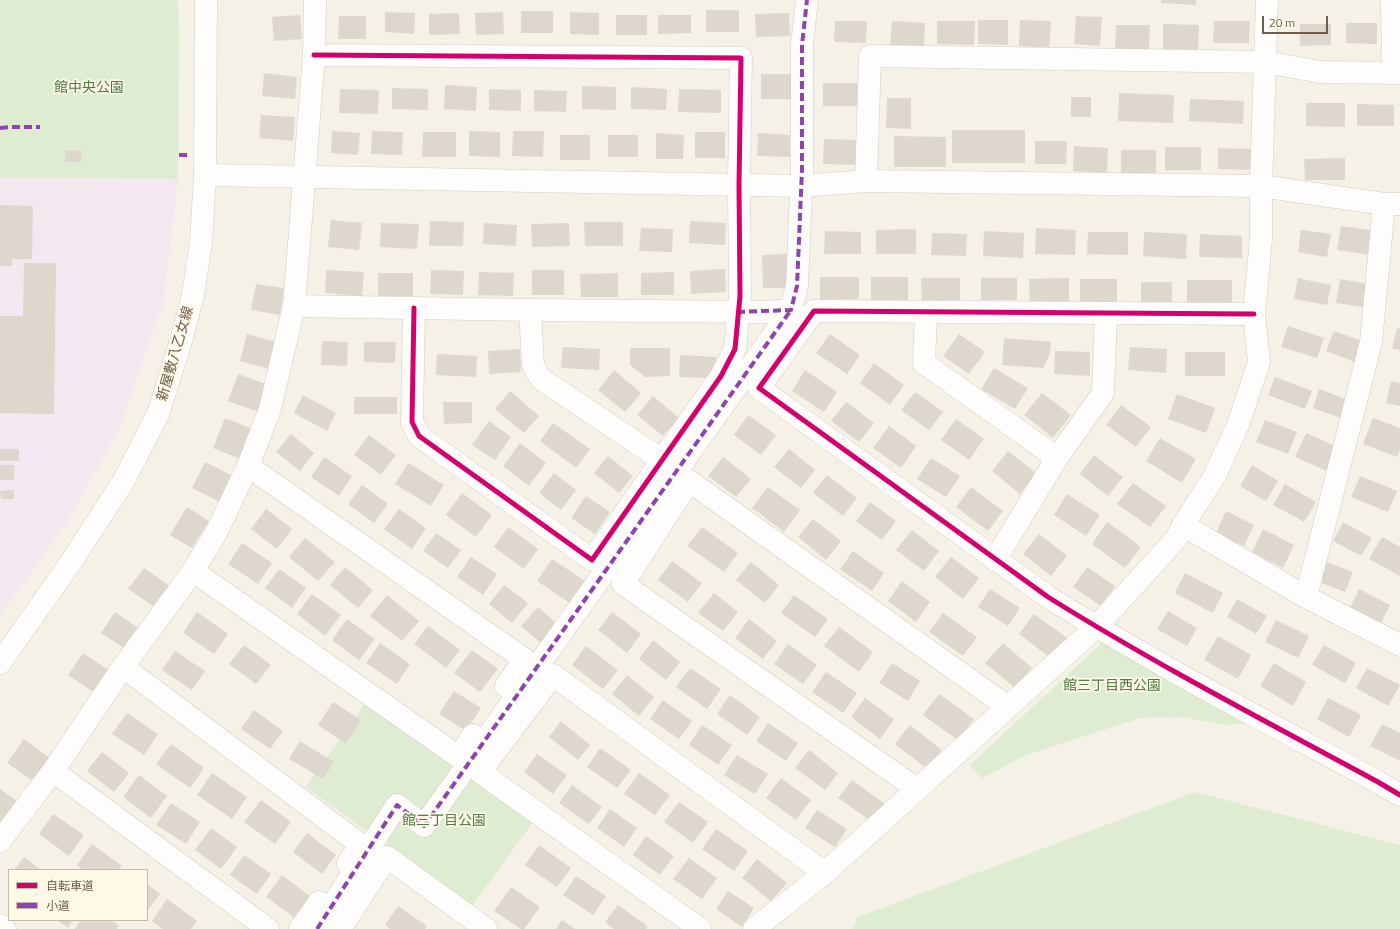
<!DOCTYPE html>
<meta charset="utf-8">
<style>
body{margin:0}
#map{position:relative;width:1400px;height:929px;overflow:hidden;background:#f5f1e7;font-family:"Titillium Web","Noto Sans JP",sans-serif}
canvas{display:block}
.legend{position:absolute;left:8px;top:869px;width:140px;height:52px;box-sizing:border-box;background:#fef8e7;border:1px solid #c6baa8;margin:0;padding:5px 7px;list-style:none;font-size:12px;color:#715c4a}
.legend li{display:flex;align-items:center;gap:8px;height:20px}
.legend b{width:20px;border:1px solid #c6baa8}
.scale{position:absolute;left:1262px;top:16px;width:66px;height:18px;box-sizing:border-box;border:2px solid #715c4a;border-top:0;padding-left:5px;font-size:12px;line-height:14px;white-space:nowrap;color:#715c4a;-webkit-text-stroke:3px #fef8e7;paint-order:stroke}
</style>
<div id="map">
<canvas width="1400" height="929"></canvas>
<ul class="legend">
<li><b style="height:5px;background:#d6006c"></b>自転車道</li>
<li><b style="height:5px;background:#8e44ad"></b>小道</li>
</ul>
<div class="scale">20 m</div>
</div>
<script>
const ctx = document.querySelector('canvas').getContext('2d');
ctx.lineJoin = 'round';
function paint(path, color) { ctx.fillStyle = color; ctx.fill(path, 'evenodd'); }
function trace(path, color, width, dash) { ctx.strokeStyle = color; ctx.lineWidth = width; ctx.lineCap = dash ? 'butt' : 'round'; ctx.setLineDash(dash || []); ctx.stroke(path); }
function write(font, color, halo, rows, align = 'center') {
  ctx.font = font + ' "Titillium Web","Noto Sans JP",sans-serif'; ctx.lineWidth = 3.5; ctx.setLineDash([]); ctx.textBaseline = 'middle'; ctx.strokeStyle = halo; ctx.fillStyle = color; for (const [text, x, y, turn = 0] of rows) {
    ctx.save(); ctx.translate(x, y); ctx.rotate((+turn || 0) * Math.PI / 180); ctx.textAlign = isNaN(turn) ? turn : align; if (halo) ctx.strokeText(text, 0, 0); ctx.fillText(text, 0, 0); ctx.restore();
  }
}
paint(new Path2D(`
 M0,178L178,179L163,303L120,427L68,521L0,616Z`), '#f3e7f0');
paint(new Path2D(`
 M0,0H178L179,35L178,179L0,178Z
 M1106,639L1262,723L1224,725L1183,717L1140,718L1027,755L982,778L970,765Z
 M366,703L533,822L472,906L305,787Z
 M1195,792L1400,845V929H853L858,917Z`), '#deecd2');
paint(new Path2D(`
 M1161,0H1196V5L1161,3Z
 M706,10H739V32H706Z
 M521,11H553V33H521Z
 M385,12L415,13L414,34L385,32Z
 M503,12L504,34L476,35L475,13Z
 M570,12L599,13V35L570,34Z
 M459,13L460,34L429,35V14Z
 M789,13L790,36L756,37L755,14Z
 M300,15L302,39L274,41L272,17Z
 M616,15H647V35H616Z
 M658,15H691V33L658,34Z
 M339,16H366V39H338Z
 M1076,16L1102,17L1100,46L1074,44Z
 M978,20H1008V45L978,44Z
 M1020,20L1051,21L1049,48L1019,46Z
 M835,21H867L866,43L834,42Z
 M892,21L925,23L924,48L890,46Z
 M937,21H975L974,45L937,44Z
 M1214,21H1250L1249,43H1213Z
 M1346,23H1377V44L1346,43Z
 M1163,24L1199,25L1198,50L1163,49Z
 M1300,24H1331V45L1300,46Z
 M1116,25H1150L1149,50H1115Z
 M264,73L297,77L295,99L262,96Z
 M761,74H792V99H761Z
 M823,83H859L860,106H823Z
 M445,85L477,87L476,111L444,109Z
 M582,86L616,87V110L582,109Z
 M631,87L667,89L666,110L631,109Z
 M392,88L428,89V110L392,109Z
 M340,89L379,90L378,114L339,113Z
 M489,89L521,90V111L489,110Z
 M679,89L721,90V113L678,112Z
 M534,90L567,91L566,112L534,111Z
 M1119,93L1174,95L1173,123L1118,121Z
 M1071,97H1091V117H1071Z
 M887,98H911V129L886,128Z
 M1190,99L1244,101L1243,124L1189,121Z
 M1306,103H1345V127L1306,126Z
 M1357,104L1394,105V126H1357Z
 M261,115L295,117L293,141L259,138Z
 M952,130H1025V163H952Z
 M332,131L360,133L358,155L331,153Z
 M372,131L403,132L402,155L371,154Z
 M469,131L500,132V157L469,156Z
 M513,131H544L543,157L512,156Z
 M423,132H456V157H422Z
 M695,132H725V158H695Z
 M656,133L684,135L683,159H656Z
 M758,133L790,135V157L757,156Z
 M560,135H590V160H560Z
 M608,135H638V157H608Z
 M894,136L946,137V167H894Z
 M824,139L858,140L857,165L823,164Z
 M1035,141H1067L1066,164H1035Z
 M1074,146L1108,148L1107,173L1073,171Z
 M1165,147H1201V170H1165Z
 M1218,148L1254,149V170L1218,169Z
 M65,150L81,151V162H65Z
 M1121,150H1156V173H1121Z
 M1345,158V180H1305L1304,159Z
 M0,205L33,206L32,259H12V266H0Z
 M331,220L362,223L359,250L328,247Z
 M430,221L464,222L463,246H429Z
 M690,221L726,223L725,245L689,243Z
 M584,222H623V246H585Z
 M381,223L419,224L417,249L380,247Z
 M484,223L517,225L516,246L483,244Z
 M569,223L570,246L532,247L531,224Z
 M1341,226L1376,231L1372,255L1337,250Z
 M641,228L673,229L672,252L639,251Z
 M1036,228L1076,230L1075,255L1035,254Z
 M916,229V254H876V230Z
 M1301,230L1331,234L1327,257L1298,252Z
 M825,231L861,232V254H824Z
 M984,231L1024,233L1023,258L983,256Z
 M1088,232H1128V255L1087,254Z
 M1144,232L1187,234L1186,259L1143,256Z
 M932,233L967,234L966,256L931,255Z
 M1200,234L1242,236V258L1199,257Z
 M790,254V288H763L762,255Z
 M24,263H56L54,414L0,413V316H23Z
 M725,269L726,292L691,294L690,271Z
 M326,270L364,272L362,296L325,293Z
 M431,270L464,271L463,295L430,294Z
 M532,270H564V295H532Z
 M479,272L514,273L513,296L478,295Z
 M674,272V295H641V273Z
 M378,273H413V296H378Z
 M618,273V297H581L580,274Z
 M820,277H859V299L820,300Z
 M871,277H908V301H871Z
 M921,278H960V300L922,301Z
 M981,278H1017V300H981Z
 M1069,278V303H1030L1029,279Z
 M1298,278L1331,285L1327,305L1294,299Z
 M1080,279H1117V303L1080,304Z
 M1340,279L1373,285L1369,308L1336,303Z
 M1187,280H1232V303H1187Z
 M1141,282H1172V304L1141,303Z
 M256,284L284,288L280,315L251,310Z
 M1288,326L1324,338L1317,358L1281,347Z
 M1397,328L1400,329V350L1392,349Z
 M1334,331L1365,342L1357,363L1326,351Z
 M247,334L276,342L269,369L240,361Z
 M830,334L860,355L847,374L816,353Z
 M959,334L985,352L969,374L943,356Z
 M1004,338L1051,342L1050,354L1043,368L1002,365Z
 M322,341L348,342L347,366L321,365Z
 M364,342H396L395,363L364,362Z
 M563,347L600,349L599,370L561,368Z
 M1130,347L1167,349L1166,373L1128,370Z
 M630,348H670V376L645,377L630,365Z
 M520,349L521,372L489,374L488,351Z
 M1055,351L1090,352V376L1054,374Z
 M1185,352H1225V376H1185Z
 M437,354L477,356L476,377L436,375Z
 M680,355L716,357L715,378L679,377Z
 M874,363L904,385L890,405L860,383Z
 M994,368L1028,388L1015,409L981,389Z
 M614,370L641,393L625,412L598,390Z
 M805,370L837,392L824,412L792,391Z
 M238,374L269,385L259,412L228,401Z
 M1275,377L1312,391L1305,409L1268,395Z
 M1391,381L1400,383V406L1386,403Z
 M1319,389L1348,400L1341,418L1313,408Z
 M510,391L539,416L524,433L495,409Z
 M915,392L943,412L929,430L901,410Z
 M1042,393L1071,415L1053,438L1024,415Z
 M1177,394L1215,408L1206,433L1168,419Z
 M303,395L336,413L327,431L294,413Z
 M653,396L679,418L663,436L637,415Z
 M354,397H397V414H354Z
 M443,402H472V423L444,424Z
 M846,402L874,423L859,442L831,421Z
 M1121,405L1151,427L1136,447L1106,425Z
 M748,415L776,435L761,455L734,435Z
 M225,418L255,430L243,460L213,448Z
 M1373,418L1400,428V449L1397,457L1363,444Z
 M956,419L984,439L969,460L941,440Z
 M1265,420L1297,432L1288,454L1256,442Z
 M489,421L511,437L495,460L472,445Z
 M553,423L590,449L576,468L540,441Z
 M889,426L916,446L901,468L873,448Z
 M1306,433L1339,448L1329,472L1295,457Z
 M291,434L314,453L300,471L276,452Z
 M369,435L396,455L381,475L354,455Z
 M1160,438L1196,459L1182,483L1146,461Z
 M520,443L546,463L529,486L503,466Z
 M0,449H19V461H0Z
 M789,449L815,470L801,488L774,467Z
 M1008,451L1036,473L1020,494L992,471Z
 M1094,455L1123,477L1108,496L1080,474Z
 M608,456L633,476L619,493L594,473Z
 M324,457L352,476L339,496L311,477Z
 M723,457L751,479L736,497L708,476Z
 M931,458L960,476L946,497L917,479Z
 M205,462L233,476L220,502L192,488Z
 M408,463L444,485L431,506L395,484Z
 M0,465H14V480H0Z
 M1252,465L1278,481L1266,501L1240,486Z
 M554,473L576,490L561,510L539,493Z
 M827,475L857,498L843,516L813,493Z
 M1360,476L1397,491L1388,512L1351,497Z
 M1133,483L1166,506L1150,527L1117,504Z
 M1285,484L1316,502L1304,522L1273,505Z
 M362,485L388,504L374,523L348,504Z
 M768,487L800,510L784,532L752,508Z
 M971,487L1003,511L988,531L956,507Z
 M14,490V499H1L0,491Z
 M462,493L492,515L476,537L446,515Z
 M1067,494L1100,515L1086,536L1054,515Z
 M586,496L610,512L595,534L571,518Z
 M870,502L896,521L882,540L856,521Z
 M187,507L209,521L192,548L170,535Z
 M266,509L292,529L277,549L251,529Z
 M399,509L426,528L412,549L384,529Z
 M1226,511L1254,525L1244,546L1216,533Z
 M813,519L841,541L826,560L798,537Z
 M1107,522L1141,547L1125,568L1092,544Z
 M1343,522L1372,538L1361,556L1333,541Z
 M508,527L538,549L524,569L494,547Z
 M702,527L738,553L724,572L687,546Z
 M1263,529L1294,545L1283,568L1252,552Z
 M912,530L939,551L924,571L896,550Z
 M436,533L461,550L448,568L423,551Z
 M1039,534L1067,556L1051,576L1023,554Z
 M1382,537L1400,547V576L1369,559Z
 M305,538L335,562L318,581L289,557Z
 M242,543L272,563L258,584L228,564Z
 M853,551L884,573L872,591L840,569Z
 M471,557L497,574L483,595L457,577Z
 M951,557L979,578L963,599L935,577Z
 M552,559L585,581L570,603L537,581Z
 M672,561L702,583L688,602L658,580Z
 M1323,561L1353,572L1345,592L1316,581Z
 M751,562L779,585L765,603L736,580Z
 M345,567L373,590L358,608L330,585Z
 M1087,567L1115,586L1101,606L1073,587Z
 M144,568L171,587L156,608L128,589Z
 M279,569L306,588L292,608L265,588Z
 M1185,573L1223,593L1213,613L1175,593Z
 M902,581L930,602L916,622L888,601Z
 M504,585L528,603L512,623L489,604Z
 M990,589L1020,608L1008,626L978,607Z
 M1359,589L1390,605L1381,623L1350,608Z
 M714,593L738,612L723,631L698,613Z
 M312,594L341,615L325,636L297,614Z
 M387,595L419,621L402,641L370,616Z
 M794,595L828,619L815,637L781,613Z
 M1237,599L1267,616L1256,634L1227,617Z
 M538,607L559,625L542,644L521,626Z
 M1168,611L1197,628L1187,646L1157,629Z
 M115,612L141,630L127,650L101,633Z
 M197,612L228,634L214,654L183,633Z
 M612,612L641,634L627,653L598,630Z
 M943,613L977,637L963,656L929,632Z
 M1034,614L1067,638L1052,659L1019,634Z
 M347,619L375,639L359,660L332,640Z
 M749,619L777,641L763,659L735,638Z
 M1276,620L1309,636L1298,658L1265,642Z
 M428,626L460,650L446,668L414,644Z
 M839,627L873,652L859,672L824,646Z
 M1218,636L1251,655L1238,679L1204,660Z
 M653,640L680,662L666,680L639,659Z
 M380,643L410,664L397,684L366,663Z
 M1003,643L1032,668L1015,688L985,663Z
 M788,644L817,665L803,684L774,664Z
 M244,645L271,665L256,684L229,664Z
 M1324,645L1356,663L1345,683L1312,665Z
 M586,646L618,670L603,689L572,665Z
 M472,650L498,669L480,692L454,673Z
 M175,651L205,671L192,690L162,670Z
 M83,653L110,671L95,693L68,675Z
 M892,663L920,681L908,701L879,683Z
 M1274,663L1306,682L1293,706L1260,686Z
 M690,668L721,689L707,709L676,687Z
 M1367,668L1400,685L1388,706L1356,688Z
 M826,672L857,693L843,713L812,692Z
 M627,675L654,697L639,716L612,694Z
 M454,691L481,708L466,731L439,714Z
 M939,694L974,719L958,740L923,715Z
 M730,695L760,717L747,735L717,714Z
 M865,698L894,719L880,739L851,717Z
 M1328,698L1361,715L1349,737L1317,719Z
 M663,700L692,721L679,739L650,719Z
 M333,702L361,720L346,744L318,725Z
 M254,710L283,731L270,749L241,729Z
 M127,713L158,734L144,755L112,734Z
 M561,721L590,745L578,760L549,737Z
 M768,723L798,743L786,761L756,741Z
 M1382,724L1400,733V761L1370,746Z
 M702,725L732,745L718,765L689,745Z
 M910,725L942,750L927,769L895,744Z
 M24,739L50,758L33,781L7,763Z
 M300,741L334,762L323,779L289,759Z
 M171,744L204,768L190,788L156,764Z
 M600,748L631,770L617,788L587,767Z
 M809,750L838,773L825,790L795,768Z
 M102,752L129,773L114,792L87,771Z
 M537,754L567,775L553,794L524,772Z
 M737,755L768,774L755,794L724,775Z
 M212,773L247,797L232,819L197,795Z
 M639,773L670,795L655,815L624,794Z
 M139,775L167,796L151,818L123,797Z
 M781,778L811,800L796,820L766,798Z
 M852,780L885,804L871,821L838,798Z
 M572,785L602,807L589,824L559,803Z
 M0,789L20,803L0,825Z
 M261,800L291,822L275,844L244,822Z
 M679,802L708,822L693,843L664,822Z
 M171,803L200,822L186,844L156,825Z
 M610,809L637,828L624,847L597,828Z
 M817,810L847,829L835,847L805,828Z
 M53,814L84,835L69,856L39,834Z
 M211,828L237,847L221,869L195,850Z
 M716,829L748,851L734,871L702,849Z
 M307,833L336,855L322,874L293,852Z
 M646,836L674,856L660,875L633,855Z
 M92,844L122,866L118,870H83L77,865Z
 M539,845L571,868L557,887L525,865Z
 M244,855L271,874L257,894L230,875Z
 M24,857L41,870H14Z
 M689,858L717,878L702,899L673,879Z
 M757,859L787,883L771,901L742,878Z
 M282,875L311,897L295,918L266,897Z
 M576,876L606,896L593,915L563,895Z
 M147,884L160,894L147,911Z
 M511,887L540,907L524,929H521L494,911Z
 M728,891L754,908L742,927L716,909Z
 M167,899L197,921L191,929H163L152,921Z
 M618,905L647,926L646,929H614L605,922Z
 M398,906L427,926L425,929H391L385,925Z
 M57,920H73L68,928Z
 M81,920H111L119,926L117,929H75Z
 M562,920L575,929H556Z`), '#ded7cd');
const street = new Path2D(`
 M1392,0L1393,73
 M314,55L741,58L739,185L740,296L735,349L721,376L592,560L419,436L412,422L414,308
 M866,181L870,56L1266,62L1320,72L1400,73
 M294,306L530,310L765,312L791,310L797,286L802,169V45L807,0
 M530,310L533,365L541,379L662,460
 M926,312L924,363L1057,458
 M1254,314L814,311L759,388L1048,597C1155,664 1267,722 1378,782L1400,795
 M248,466L524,659L506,686
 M1183,525L1306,597L1400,645
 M995,560L1057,458L1103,393L1106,313
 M193,571L459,757L473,735
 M1306,597L1371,342L1384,204
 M1096,627L1176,539L1183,525L1214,477L1227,449L1238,425L1259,362L1254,314L1261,239V186L1384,204H1400
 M123,667L361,845L348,863
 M53,771L268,929
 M917,789L623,584L689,481L1008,707
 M0,841L53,771L123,667L193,571L217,531L248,466L270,409L294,306L314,55L315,0
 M300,929L319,902
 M317,929L397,805L424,826L791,310
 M340,929L387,857L486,929
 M700,929L480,772L553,675L825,873`);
const secondary = new Path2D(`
 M205,175L802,186L866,181L1261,186L1267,0
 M0,663L69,565L123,482L158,414L181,341L193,295L201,242L205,175L206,0
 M0,925L5,929
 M754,929L825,873L1096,627`);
trace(street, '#d3ccc3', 23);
trace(secondary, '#d5cec4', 23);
trace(street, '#fefdfb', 22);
trace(secondary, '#fefdfb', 22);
trace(new Path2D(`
 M0,128L11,127H40
 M179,155H187
 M737,312L791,310L797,286L802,169V45L807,0
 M317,929L397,805L424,826L791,310`), '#8e44ad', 4, [8, 4]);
trace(new Path2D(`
 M314,55L741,58L739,185L740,296L735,349L721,376L592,560L419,436L412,422L414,308
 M1254,314L814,311L759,388L1048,597C1155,664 1267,722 1378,782L1400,795`), '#d6006c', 5);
write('14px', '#4f7b45', '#fef8e7', [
 ["館中央公園",89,89],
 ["館三丁目西公園",1112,687],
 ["館三丁目公園",444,822]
]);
write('14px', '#715c4a', '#fef8e7', [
 ["新屋敷八乙女線",176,354,-74]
]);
</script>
